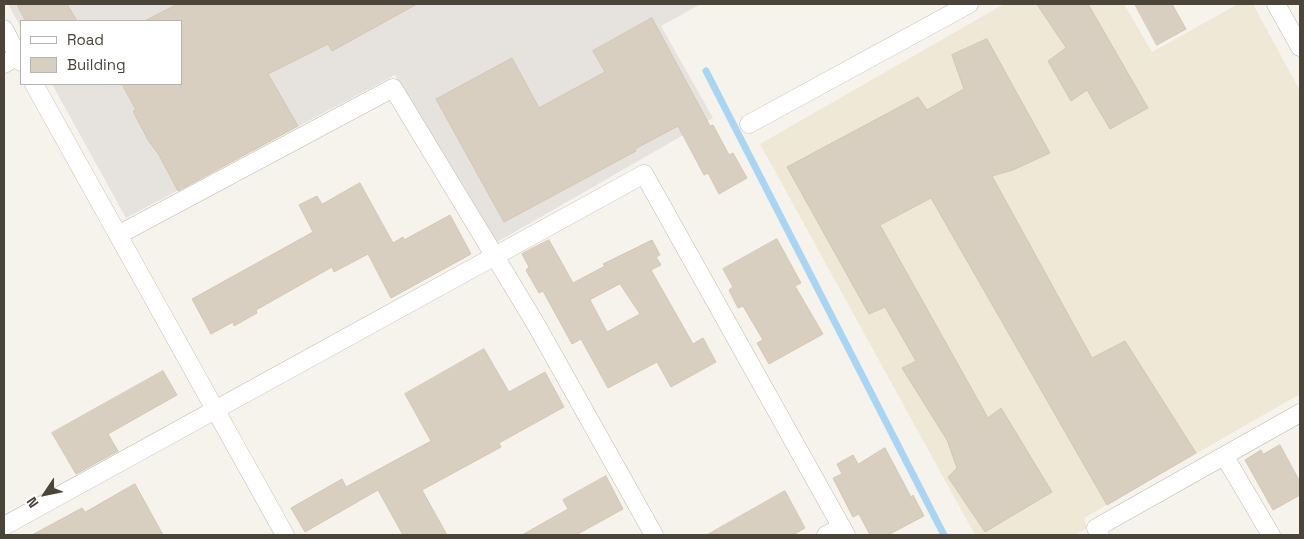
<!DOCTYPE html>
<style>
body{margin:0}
#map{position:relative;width:1304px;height:539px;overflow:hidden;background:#f6f3ec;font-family:"Space Grotesk",sans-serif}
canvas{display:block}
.frame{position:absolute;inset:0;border:5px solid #4b4439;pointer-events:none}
.legend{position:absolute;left:20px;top:20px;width:162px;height:65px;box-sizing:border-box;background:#fff;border:1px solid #b7b4b0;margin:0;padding:6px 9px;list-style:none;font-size:15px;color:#4b4439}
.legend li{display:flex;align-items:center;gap:10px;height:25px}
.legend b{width:25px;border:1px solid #b7b4b0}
.north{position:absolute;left:20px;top:469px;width:50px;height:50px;-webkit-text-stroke:4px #fff;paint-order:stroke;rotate:236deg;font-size:14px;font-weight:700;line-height:20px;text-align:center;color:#4b4439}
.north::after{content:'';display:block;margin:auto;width:18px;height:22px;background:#4b4439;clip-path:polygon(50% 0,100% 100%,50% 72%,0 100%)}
</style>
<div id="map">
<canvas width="1304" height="539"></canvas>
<div class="frame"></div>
<ul class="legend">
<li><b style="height:6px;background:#fff"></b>Road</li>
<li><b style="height:14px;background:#d8cfc1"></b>Building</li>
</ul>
<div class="north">N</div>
</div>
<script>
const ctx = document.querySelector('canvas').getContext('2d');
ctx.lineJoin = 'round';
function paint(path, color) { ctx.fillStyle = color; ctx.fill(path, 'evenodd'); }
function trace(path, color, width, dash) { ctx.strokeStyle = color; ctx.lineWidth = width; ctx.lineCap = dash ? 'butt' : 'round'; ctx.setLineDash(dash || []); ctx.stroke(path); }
paint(new Path2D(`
 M8,4H701L661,26L713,118L492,245L395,75L126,218L52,84H181V21H21V28Z`), '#e6e2dd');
paint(new Path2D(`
 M1004,4H1124L1152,52L1238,4H1253L1300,91V394L1084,518L1087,528L1075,535H975L760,144Z`), '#efe8d6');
trace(new Path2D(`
 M706,71L944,535`), '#a9d4f2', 7);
const building = new Path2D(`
 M17,4H67L77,21H26Z
 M178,4H417L332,51L328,44L268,74L298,126L178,191L159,155L148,140L133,111L136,110L122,84H181V21H145Z
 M1037,4H1088L1148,108L1110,129L1087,90L1071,101L1048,61L1066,48Z
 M1135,4H1172L1186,29L1157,45Z
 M652,18L710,126L713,125L729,155L733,153L747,178L719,194L708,173L704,175L678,126L635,149L636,151L504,222L436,99L512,58L539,108L605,72L593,51Z
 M987,39L1050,153L1013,170L992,176L1092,358L1125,341L1196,453L1107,505L931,198L880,225L988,418L1001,408L1052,492L985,532L948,477L957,468L947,440L902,368L916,361L885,307L869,314L787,167L918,97L927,110L964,89L952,55Z
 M360,183L393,243L403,237L404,240L450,215L471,254L391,298L368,254L334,272L332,267L256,310L257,313L234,326L233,322L211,334L192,299L313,232L299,205L317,196L322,204Z
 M777,239L801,283L795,286L823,334L769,364L757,343L763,340L743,306L738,308L729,290L733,287L723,269Z
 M549,240L573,283L605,266L603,264L652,240L660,255L656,257L661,265L651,270L693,344L703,338L716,362L671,387L657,362L608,388L581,339L572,344L543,291L539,293L526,270L529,267L522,254ZM620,284L640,314L607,332L590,300Z
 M484,349L509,392L545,372L564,407L499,443L501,447L422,490L447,535H403L378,490L305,532L291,508L342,479L346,487L431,441L405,394Z
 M163,371L177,395L108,434L118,451L76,474L52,433Z
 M1280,445L1300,482V495L1273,510L1245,460L1261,450L1263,454Z
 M885,448L911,497L913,495L924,516L888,535H870L859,514L853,517L833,478L842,474L837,464L853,455L858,464Z
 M606,476L623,509L576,535H522L568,509L563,500Z
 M135,484L163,535H32L82,508L85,512Z
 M785,491L805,528L793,535H707Z`);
paint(building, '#d8cfc1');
trace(building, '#d3c7b4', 1);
const street = new Path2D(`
 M1276,4L1300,47
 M4,29L21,62
 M4,64L18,56
 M34,84L285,535
 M749,124L969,4
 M118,235L393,88L534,321L654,535
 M1225,457L1271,535
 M4,526L644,174L846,535
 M826,535L842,527
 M1100,535L1096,528L1300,413`);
trace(street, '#c2bbae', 19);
trace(street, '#fff', 18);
</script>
